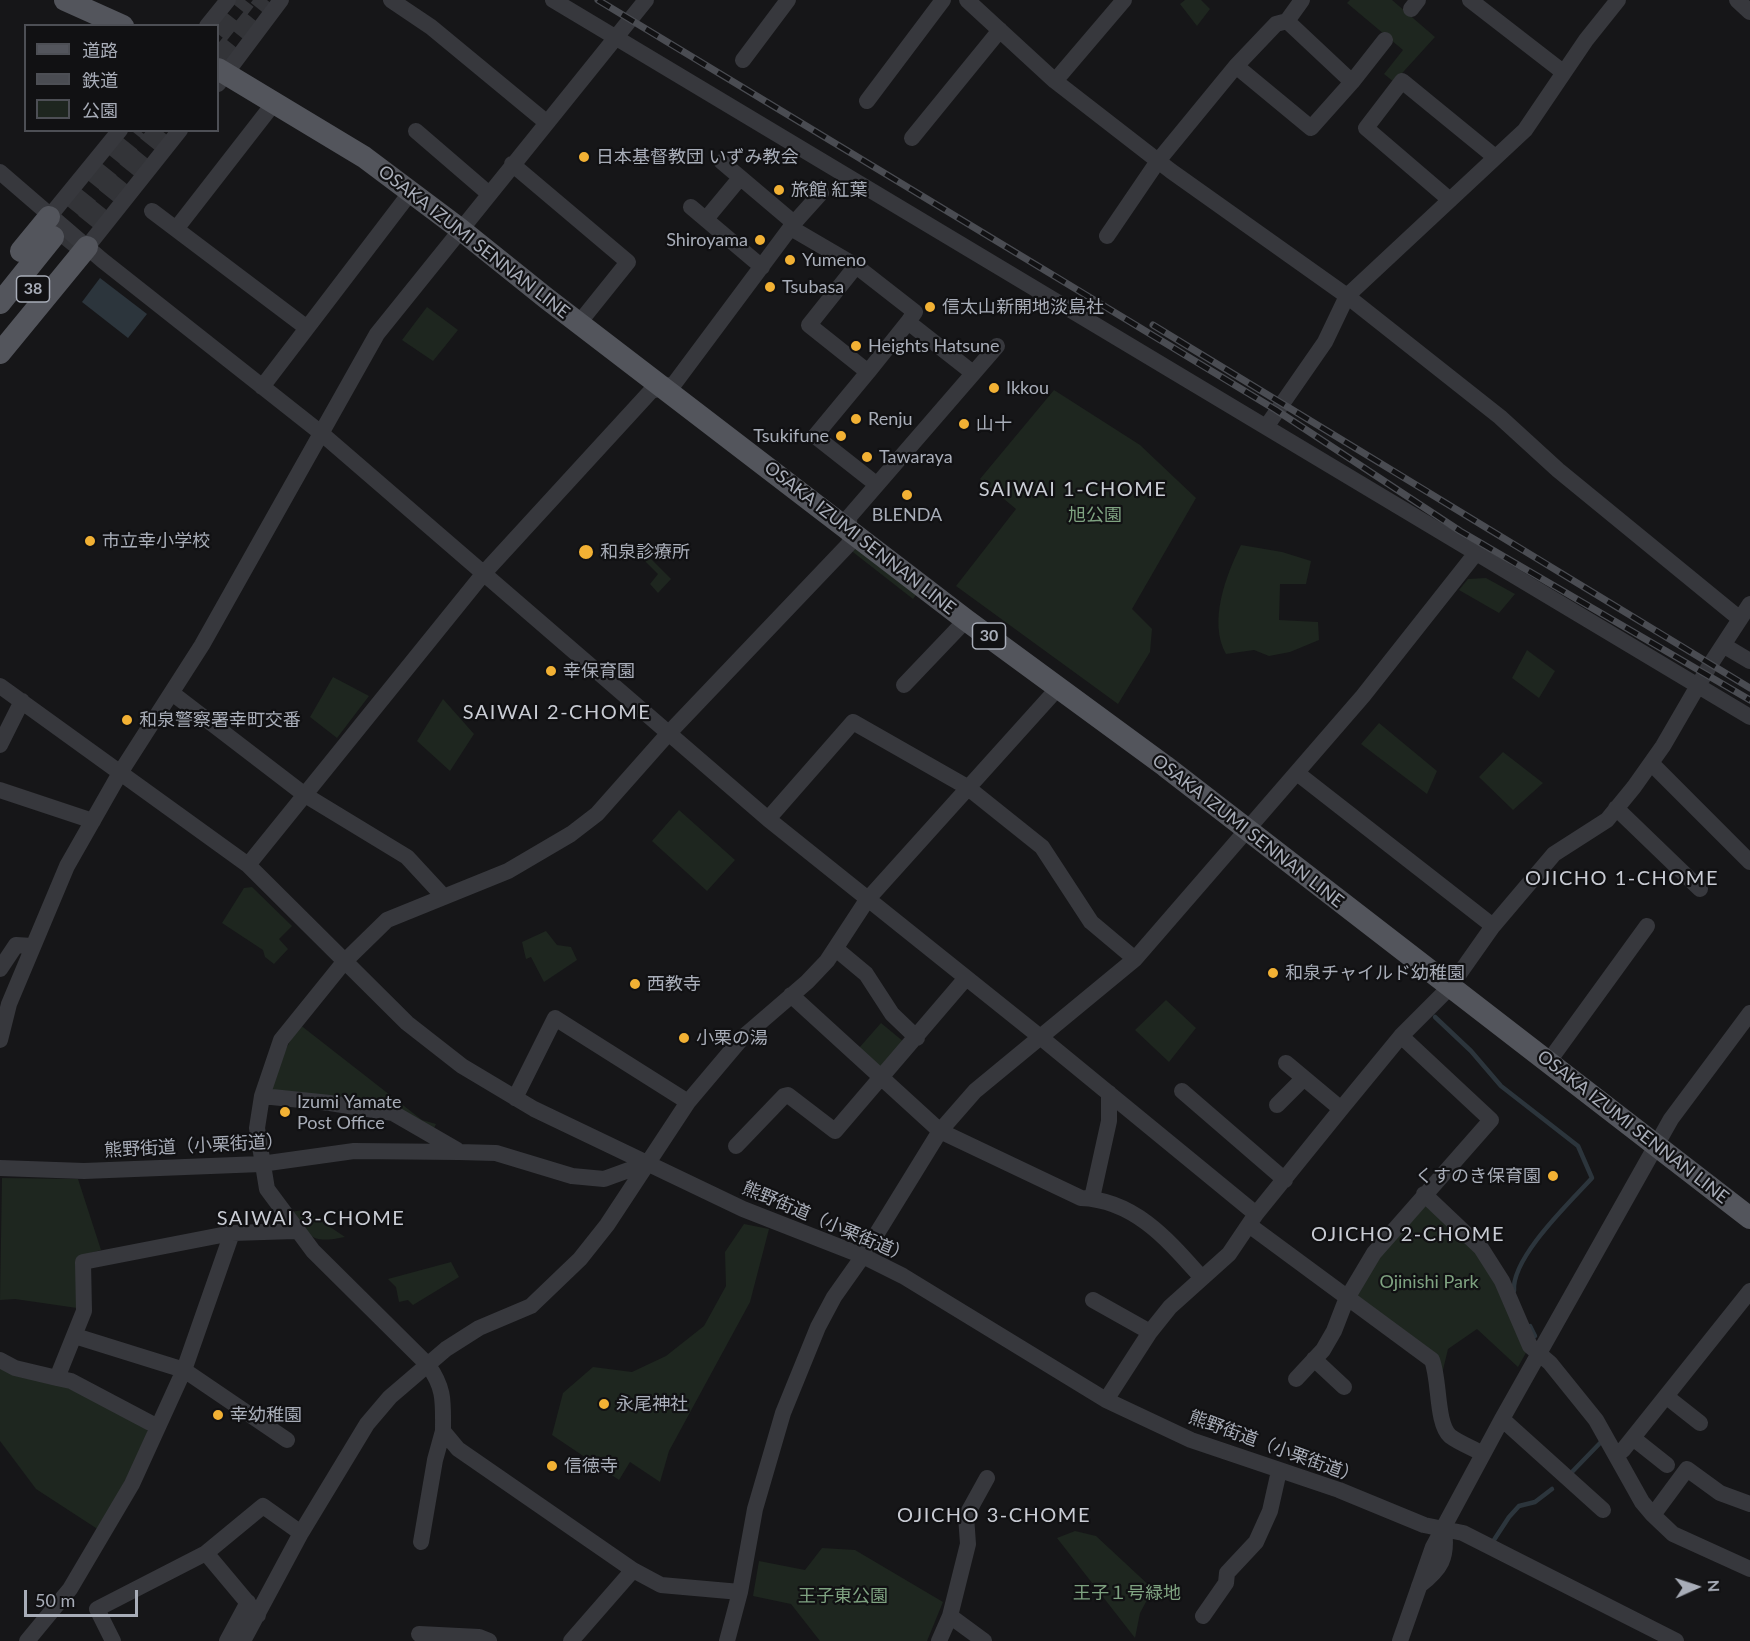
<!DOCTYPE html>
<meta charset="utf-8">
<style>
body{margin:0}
#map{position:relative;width:1750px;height:1641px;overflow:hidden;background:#161618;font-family:Lato,"Noto Sans JP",sans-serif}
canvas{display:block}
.legend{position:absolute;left:24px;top:24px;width:195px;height:108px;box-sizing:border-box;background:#111113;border:2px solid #4d4f55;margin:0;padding:8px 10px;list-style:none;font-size:18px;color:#a8adb8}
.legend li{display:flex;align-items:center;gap:12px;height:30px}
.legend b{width:30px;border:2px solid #4d4f55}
.north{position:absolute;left:1666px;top:1557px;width:60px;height:60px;-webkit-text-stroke:4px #111113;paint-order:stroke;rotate:87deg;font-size:16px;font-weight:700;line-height:24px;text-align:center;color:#a8adb8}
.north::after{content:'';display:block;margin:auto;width:21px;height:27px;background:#a8adb8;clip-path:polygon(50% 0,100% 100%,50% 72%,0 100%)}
.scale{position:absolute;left:24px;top:1590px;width:114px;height:27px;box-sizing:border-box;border:3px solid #a8adb8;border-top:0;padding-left:8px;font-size:18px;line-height:21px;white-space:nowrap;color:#a8adb8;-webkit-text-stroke:4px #111113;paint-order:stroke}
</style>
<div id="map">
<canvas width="1750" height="1641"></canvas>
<ul class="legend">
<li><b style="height:8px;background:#53555c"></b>道路</li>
<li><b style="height:8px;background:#4a4c52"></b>鉄道</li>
<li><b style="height:16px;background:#1e261f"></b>公園</li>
</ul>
<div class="north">N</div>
<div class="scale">50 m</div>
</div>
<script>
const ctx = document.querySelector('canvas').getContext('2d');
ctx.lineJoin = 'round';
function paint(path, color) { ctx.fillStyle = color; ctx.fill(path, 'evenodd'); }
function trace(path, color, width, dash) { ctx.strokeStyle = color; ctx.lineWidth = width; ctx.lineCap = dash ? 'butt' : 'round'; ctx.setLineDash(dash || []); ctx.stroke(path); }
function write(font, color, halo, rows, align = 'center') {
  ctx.font = font + ' Lato,"Noto Sans JP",sans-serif'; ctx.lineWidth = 4.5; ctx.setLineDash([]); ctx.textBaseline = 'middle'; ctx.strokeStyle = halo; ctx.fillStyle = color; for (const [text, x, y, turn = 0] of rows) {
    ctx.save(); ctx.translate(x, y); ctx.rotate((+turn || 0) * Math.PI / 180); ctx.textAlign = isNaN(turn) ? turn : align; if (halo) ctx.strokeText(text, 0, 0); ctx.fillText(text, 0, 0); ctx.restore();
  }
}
paint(new Path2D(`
 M1185,0H1201L1210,9L1197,26L1180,4Z
 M1350,0H1392L1435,37L1394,82L1384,74L1403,50L1347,3Z
 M427,307L458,330L433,361L402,340Z
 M1054,390L1140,445L1196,498L1132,609L1152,629L1150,652L1118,704L956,586L1016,509L980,479Z
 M858,539L921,588L913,599L849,549Z
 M1241,545L1282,552L1311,561L1306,584H1280L1279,620L1318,622L1319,640L1290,652L1269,656L1254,650L1226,654C1208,622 1226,575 1241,545Z
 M646,554L671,579L658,593L650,584L658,574L642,558Z
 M1486,578L1515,594L1499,613L1459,590L1468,579Z
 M1527,650L1555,671L1539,698L1512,678Z
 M333,677L369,696L337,738L310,717Z
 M443,699L474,734L450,771L417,741Z
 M1379,723L1437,771L1427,794L1361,744Z
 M1503,752L1543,783L1513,810L1479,777Z
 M679,810L735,860L707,891L652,841Z
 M252,887L292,926L279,939L288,949L274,964L265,957L263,950L222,923L244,888Z
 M546,931L557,945L571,947L577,960L544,982L531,957L526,959L522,942Z
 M1166,1000L1196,1028L1169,1062L1135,1030Z
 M881,1023L904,1042L881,1068L859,1048Z
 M299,1024L422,1120L436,1124L432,1133L394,1110L263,1093Z
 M2,1178L78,1179L101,1250L77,1257V1308L15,1299L0,1300Z
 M1423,1204L1478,1251L1495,1280L1527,1351L1518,1367L1477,1329L1448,1349L1442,1374L1356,1299L1366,1273Z
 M305,1210L345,1237C311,1244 310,1237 288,1212Z
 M744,1224L769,1229L750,1302L669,1451L660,1482L630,1462L619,1480L552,1435L563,1393L593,1367L632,1372L666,1356L704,1326L726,1286L725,1252Z
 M451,1262L459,1277L413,1305L408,1300L399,1302L396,1287L388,1279Z
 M0,1366L70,1388L145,1425L148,1433L146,1441L99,1530L36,1489L0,1441Z
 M1075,1531L1096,1536L1153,1589L1140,1613L1135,1638L1057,1538Z
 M822,1548L855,1550L943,1602L927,1641H820L791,1604L753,1596L759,1561L805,1570Z`), '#1e261f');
paint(new Path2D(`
 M100,278L147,314L128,338L82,302Z`), '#2c353c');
trace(new Path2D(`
 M1435,1017L1471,1051L1501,1086L1578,1146L1592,1178C1570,1202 1511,1258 1514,1291
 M1530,1326L1535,1336
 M1570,1474L1602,1441
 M1492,1543L1509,1517L1519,1506L1535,1502L1552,1489`), '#2c353c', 4.5);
trace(new Path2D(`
 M218,34L245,0
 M218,61L267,0
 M53,237L139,130
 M66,248L161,130`), '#333438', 22, [22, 11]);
trace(new Path2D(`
 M391,0L431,27L546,122
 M553,0L1750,717
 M967,0L1055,81L1171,171L1347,296L1500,417L1558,470L1740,619
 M1470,0L1563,72
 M1737,0L1750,12
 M1411,9L1418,0
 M207,26L228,0
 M743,60L788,0
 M1236,66L1311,128L1352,82L1287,21
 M1055,81L1124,0
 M1352,82L1385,40
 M218,84L281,0
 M867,101L943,0
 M416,131L488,193
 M912,138L1000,30
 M722,162L794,223
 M512,164L628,262L579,323
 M0,172L102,260L321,433L768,819L1039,1036L1256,1214
 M1450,200L1366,128L1402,81L1495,157
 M691,207L762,267
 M152,211L307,328
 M49,217L120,130
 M706,219L740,178
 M791,228L856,266L915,312L908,322L973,373
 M176,229L274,103
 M1107,236L1158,161L1236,66L1276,24L1287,21L1302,0
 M87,247L180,130
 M856,266L809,325L868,372L815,436L876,484
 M868,372L908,322
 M262,387L410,193
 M1266,427L1325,342L1347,296L1525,130L1586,40L1618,0
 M1723,645L1750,661
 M904,685L966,620
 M0,686L248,865L407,1023L462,1066L534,1109L743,1209L863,1256L903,1276L1106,1400L1191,1440L1339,1490L1424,1525L1463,1533L1676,1641
 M172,693L305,795L407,857L444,897
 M0,745L22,701
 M1651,763L1750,862
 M1297,773L1493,926
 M0,790L93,821
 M1616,808L1700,889
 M768,819L853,722L967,787L1042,847L1091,922L1135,959
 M248,865L484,573L651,391L674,384L794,223L821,193
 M836,949L866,974L892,1014L917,1038
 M0,969L16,945L32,946
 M791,995L940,1131L1081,1198C1135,1200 1169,1241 1202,1278
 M0,1040L9,1004L67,866L120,773L202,645L377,334L646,0
 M1549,1061L1647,926
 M1286,1063L1341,1109
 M1182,1091L1285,1180
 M262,1096L330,1103L393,1113L457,1150
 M515,1098L555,1018L688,1102
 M1277,1105L1304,1078
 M736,1146L784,1096L788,1095L835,1131L966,978
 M0,1168L84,1171L261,1164L354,1151L459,1152L496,1153L572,1176L604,1179L648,1163
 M1424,1194L1481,1248L1502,1281L1530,1346L1550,1363L1596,1420L1642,1502L1653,1515L1673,1534L1750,1569
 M1092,1198L1109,1121V1093
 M1249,1225L1432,1360C1440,1381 1436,1423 1450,1436C1459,1443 1473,1448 1483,1454
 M1093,1300L1150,1332
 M75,1336L184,1370L287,1440
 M1314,1359L1344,1387
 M0,1360L15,1368L57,1378L84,1311L83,1262L232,1233
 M57,1378L71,1381L158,1427
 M1296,1379L1323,1350L1334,1331L1346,1300L1374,1253L1491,1120L1401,1036
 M1667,1397L1700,1423
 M1106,1400L1150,1332L1170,1307L1229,1254L1256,1214L1341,1109L1401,1036L1450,987L1493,926L1554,854L1607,820L1634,787L1663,746L1710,665L1750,604
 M1502,1419L1603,1510
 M1633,1438L1667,1465
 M1616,1455L1623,1450L1750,1291
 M1653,1515L1687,1469L1720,1493L1750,1504
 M421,1542L435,1460L443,1431
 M206,1553L258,1615
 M1419,1586C1441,1569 1448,1558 1444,1529
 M740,1592L661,1585L633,1570L458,1449L443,1431C443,1402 445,1389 428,1365L313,1251L267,1189L257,1128L262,1096L281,1040L344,962L387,920L508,871L571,834L597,814L667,735L850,543L849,517L997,346
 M1203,1616L1226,1583L1227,1573L1256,1542L1270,1511L1279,1471
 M419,1634L479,1637L489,1641
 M27,1641L70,1589L132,1484L184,1370L232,1233L295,1231
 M113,1641L97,1609L206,1553L263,1506L301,1533
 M227,1641L248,1602
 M243,1641L301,1533L367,1424L390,1397L446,1349L479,1328L531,1306L580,1259L607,1225L688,1102L742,1038L807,982L827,961L867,900L1058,688
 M571,1641L633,1570
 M727,1641L740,1592L755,1509L783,1413L818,1327L834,1297L863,1256L940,1131L975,1091L1135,959L1363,696L1476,553
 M939,1641L950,1616
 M984,1641L950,1616L968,1544L966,1516L987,1478
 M1400,1641L1433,1547L1502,1419L1671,1119L1750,1013`), '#37383d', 16);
trace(new Path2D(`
 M65,0L123,26
 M218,69L364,157L460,229L546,298L966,620L1165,766L1750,1218
 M21,251L49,217
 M0,303L53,237
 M0,353L87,247`), '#53555c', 22);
const rail = new Path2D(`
 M598,0L1276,410L1460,531L1750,700
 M1153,325L1750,688`);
trace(rail, '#4a4c52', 7);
trace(rail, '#111113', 4.5, [14]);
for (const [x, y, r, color] of [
 [584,157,6,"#f2b134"],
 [779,190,6,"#f2b134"],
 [760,240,6,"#f2b134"],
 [790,260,6,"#f2b134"],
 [770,287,6,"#f2b134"],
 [930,307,6,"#f2b134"],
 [856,346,6,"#f2b134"],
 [994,388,6,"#f2b134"],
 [856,419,6,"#f2b134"],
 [964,424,6,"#f2b134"],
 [841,436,6,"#f2b134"],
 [867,457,6,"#f2b134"],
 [907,495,6,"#f2b134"],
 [90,541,6,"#f2b134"],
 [586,552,8,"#f2b134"],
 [551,671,6,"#f2b134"],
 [127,720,6,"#f2b134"],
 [1273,973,6,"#f2b134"],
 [635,984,6,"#f2b134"],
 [684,1038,6,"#f2b134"],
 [285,1112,6,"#f2b134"],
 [1553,1176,6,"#f2b134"],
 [604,1404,6,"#f2b134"],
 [218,1415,6,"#f2b134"],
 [552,1466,6,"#f2b134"]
]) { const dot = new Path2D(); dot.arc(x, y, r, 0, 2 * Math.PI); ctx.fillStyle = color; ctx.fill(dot); trace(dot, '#111113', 2); }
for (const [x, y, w] of [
 [33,289,33],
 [989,636,33]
]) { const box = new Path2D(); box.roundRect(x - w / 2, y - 13, w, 26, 4.5); ctx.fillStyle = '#111113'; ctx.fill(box); trace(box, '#a8adb8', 1.5); }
write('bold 16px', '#a8adb8', null, [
 ["38",33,289],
 ["30",989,636]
]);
write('18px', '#a8adb8', '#111113', [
 ["日本基督教団 いずみ教会",596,157],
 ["旅館 紅葉",791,190],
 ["Shiroyama",748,240,"right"],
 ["Yumeno",802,260],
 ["Tsubasa",782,287],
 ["信太山新開地淡島社",942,307],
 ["Heights Hatsune",868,346],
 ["Ikkou",1006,388],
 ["Renju",868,419],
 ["山十",976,424],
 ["Tsukifune",829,436,"right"],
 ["Tawaraya",879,457],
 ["BLENDA",907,515,"center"],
 ["市立幸小学校",102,541],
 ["和泉診療所",600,552],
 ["幸保育園",563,671],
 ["和泉警察署幸町交番",139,720],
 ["和泉チャイルド幼稚園",1285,973],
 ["西教寺",647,984],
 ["小栗の湯",696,1038],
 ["Izumi Yamate",297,1102],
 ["Post Office",297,1123],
 ["くすのき保育園",1541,1176,"right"],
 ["永尾神社",616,1404],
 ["幸幼稚園",230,1415],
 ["信徳寺",564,1466]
], 'left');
write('18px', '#a8adb8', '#111113', [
 ["OSAKA IZUMI SENNAN LINE",474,242,38],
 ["OSAKA IZUMI SENNAN LINE",860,538,38],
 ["OSAKA IZUMI SENNAN LINE",1248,831,38],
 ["OSAKA IZUMI SENNAN LINE",1633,1127,38],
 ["熊野街道（小栗街道）",194,1146,-3],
 ["熊野街道（小栗街道）",826,1222,23],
 ["熊野街道（小栗街道）",1274,1447,20]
]);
write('18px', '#7fa381', '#111113', [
 ["旭公園",1095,515],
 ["Ojinishi Park",1429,1282],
 ["王子１号緑地",1127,1593],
 ["王子東公園",843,1596]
]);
ctx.letterSpacing = '1.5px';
write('20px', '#c9ccd4', '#111113', [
 ["SAIWAI 1-CHOME",1073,490],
 ["SAIWAI 2-CHOME",557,713],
 ["OJICHO 1-CHOME",1622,879],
 ["SAIWAI 3-CHOME",311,1219],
 ["OJICHO 2-CHOME",1408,1235],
 ["OJICHO 3-CHOME",994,1516]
]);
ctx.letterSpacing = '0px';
</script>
